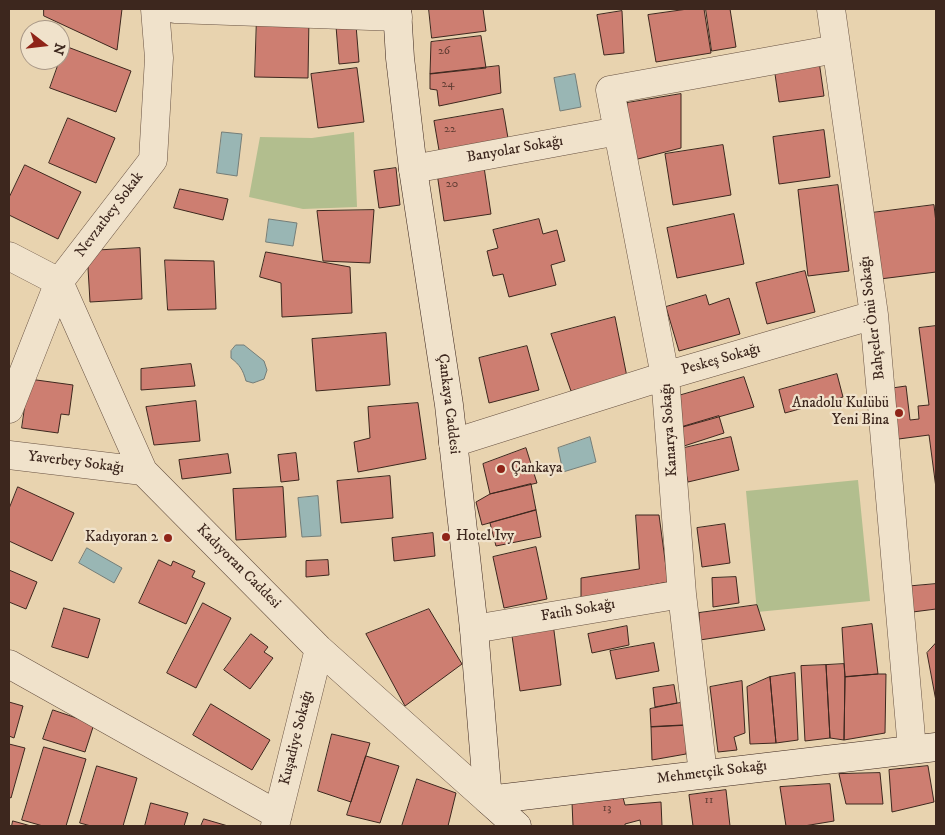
<!DOCTYPE html>
<meta charset="utf-8">
<style>
body{margin:0}
#map{position:relative;width:945px;height:835px;overflow:hidden;background:#e8d3af;font-family:"IM FELL DW Pica",serif}
canvas{display:block}
.frame{position:absolute;inset:0;border:10px solid #3d271e;pointer-events:none}
.north{position:absolute;left:20px;top:20px;width:50px;height:50px;box-sizing:border-box;background:#f0e2cb;border:1px solid #a89786;border-radius:50%;rotate:106deg;font-size:14px;font-weight:700;line-height:20px;text-align:center;color:#3d271e}
.north::after{content:'';display:block;margin:auto;width:18px;height:22px;background:#8f2418;clip-path:polygon(50% 0,100% 100%,50% 72%,0 100%)}
</style>
<div id="map">
<canvas width="945" height="835"></canvas>
<div class="frame"></div>
<div class="north">N</div>
</div>
<script>
const ctx = document.querySelector('canvas').getContext('2d');
ctx.lineJoin = 'round';
function paint(path, color) { ctx.fillStyle = color; ctx.fill(path, 'evenodd'); }
function trace(path, color, width, dash) { ctx.strokeStyle = color; ctx.lineWidth = width; ctx.lineCap = dash ? 'butt' : 'round'; ctx.setLineDash(dash || []); ctx.stroke(path); }
function write(font, color, halo, rows, align = 'center') {
  ctx.font = font + ' "IM FELL DW Pica",serif'; ctx.lineWidth = 4.5; ctx.setLineDash([]); ctx.textBaseline = 'middle'; ctx.strokeStyle = halo; ctx.fillStyle = color; for (const [text, x, y, turn = 0] of rows) {
    ctx.save(); ctx.translate(x, y); ctx.rotate((+turn || 0) * Math.PI / 180); ctx.textAlign = isNaN(turn) ? turn : align; if (halo) ctx.strokeText(text, 0, 0); ctx.fillText(text, 0, 0); ctx.restore();
  }
}
paint(new Path2D(`
 M354,132L357,207L303,209L249,197L260,137L312,138Z
 M858,480L870,601L757,612L746,491Z`), '#b2be8e');
const water = new Path2D(`
 M575,74L581,107L560,111L554,78Z
 M222,132L242,134L237,176L217,173Z
 M269,219L297,223L293,246L266,242Z
 M236,345H244L264,361L267,370L264,379L253,383L246,381C243,370 240,365 231,358V351Z
 M590,437L596,462L563,472L558,448Z
 M318,496L321,536L302,537L298,498Z
 M87,548L122,568L114,583L79,563Z`);
paint(water, '#99b6b4');
trace(water, '#747d78', 1);
const building = new Path2D(`
 M44,9H122L117,50L44,16Z
 M429,9H483L486,31L432,38Z
 M688,9H704L711,53L656,62L648,15Z
 M706,9H730L736,47L712,51Z
 M622,11L624,53L604,55L597,15Z
 M257,15L309,16L308,78L255,77Z
 M356,25L359,62L339,64L336,26Z
 M481,36L486,68L430,74L431,42Z
 M65,46L131,71L116,112L50,88Z
 M819,61L824,96L779,102L774,67Z
 M499,66L501,93L439,106L437,90L430,89V74Z
 M357,68L364,122L318,128L311,74Z
 M681,94V148L630,161L627,103Z
 M503,109L509,144L440,156L434,121Z
 M68,118L115,138L96,183L49,163Z
 M824,130L830,177L779,184L773,137Z
 M723,145L731,195L673,205L665,154Z
 M25,165L81,192L58,239L9,215V198Z
 M484,167L491,214L444,221L437,173Z
 M396,168L400,205L379,208L374,171Z
 M838,185L849,271L808,276L798,190Z
 M180,189L228,199L223,220L174,208Z
 M934,205L936,223V272L880,279L871,213Z
 M374,210L370,263L323,261L317,211Z
 M734,214L744,264L677,278L667,228Z
 M539,219L543,234L557,230L565,261L551,265L556,285L509,297L503,274L493,276L487,251L498,248L493,230Z
 M140,248L142,299L90,302L87,251Z
 M266,252L350,267L352,313L282,317L281,283L260,277Z
 M165,260L214,261L216,309L168,310Z
 M805,271L815,312L767,324L756,283Z
 M706,295L709,305L729,298L740,334L679,351L666,307Z
 M615,317L627,377L571,391L551,334Z
 M936,326V488L929,435L891,440L885,389L906,386L910,420L919,419L918,406L929,405L919,328Z
 M386,333L390,385L316,391L312,339Z
 M527,346L539,390L489,403L479,358Z
 M191,364L195,386L141,390V369Z
 M837,374L843,397L785,413L779,390Z
 M744,377L754,407L672,430L671,398Z
 M29,379L73,385L69,415L61,414L58,433L22,428Z
 M196,401L200,441L154,445L146,407Z
 M418,403L426,459L358,472L354,442L370,438L368,407Z
 M719,416L724,433L681,447L672,430Z
 M731,437L739,470L688,482L680,449Z
 M526,448L537,483L490,494L483,464Z
 M296,453L299,480L281,482L278,455Z
 M228,454L231,473L182,479L179,460Z
 M390,476L393,518L341,523L337,481Z
 M531,484L536,510L482,525L476,502L490,494Z
 M18,487L74,513L52,561L9,541V509Z
 M283,487L286,537L236,540L233,489Z
 M536,510L541,537L496,546L490,523Z
 M636,515H659L668,582L581,598V578L639,569Z
 M725,524L730,563L702,567L697,528Z
 M433,533L435,556L394,561L392,538Z
 M536,547L547,599L504,608L493,557Z
 M159,560L171,566L173,561L195,571L192,577L205,583L186,624L139,603Z
 M328,560L329,575L306,577V561Z
 M9,570L37,582L26,609L9,602Z
 M736,577L739,603L713,607L712,578Z
 M936,584V609L905,613L902,587Z
 M203,603L231,618L196,688L167,673Z
 M757,605L765,630L700,640L699,613Z
 M64,608L100,619L88,658L52,647Z
 M429,609L462,664L405,706L366,634Z
 M553,623L561,685L520,691L511,629Z
 M872,624L878,674L845,677L842,628Z
 M627,626L629,645L592,653L588,634Z
 M251,634L268,647L264,652L273,658L250,689L224,670Z
 M654,643L659,671L616,679L610,651Z
 M936,643V701L927,653Z
 M844,664L845,677L844,740L830,738L826,665Z
 M826,665L830,738L805,741L801,666Z
 M795,673L798,740L776,743L770,677Z
 M878,674H886L885,733L844,740L845,677Z
 M770,677L776,743L750,744L747,687Z
 M742,681L745,733L734,737L737,750L718,752L710,687Z
 M674,685L677,703L655,707L653,688Z
 M690,701V725L651,727L650,709Z
 M9,702L23,706L14,738L9,736Z
 M211,704L270,740L252,770L193,735Z
 M53,710L94,724L85,752L43,739Z
 M690,725L686,754L652,760L651,727Z
 M332,734L370,743L351,802L318,791Z
 M9,744L25,748L11,798L9,797Z
 M44,747L86,759L66,826H43L22,820Z
 M366,756L399,766L380,823L347,815Z
 M97,766L137,778L123,826H91L80,823Z
 M928,766L934,802L892,812L889,770Z
 M880,773L883,804H846L839,774Z
 M417,779L456,793L448,826H402Z
 M830,784L834,821L804,826H786L780,787Z
 M726,790L730,826H693L689,795Z
 M622,794L625,805L661,802L662,826H641L640,820L625,824V826H573L572,802Z
 M151,803L188,813L184,826H145Z
 M204,819L228,826H201Z
 M13,821L31,826H12Z`);
paint(building, '#cd7e71');
trace(building, '#3d271e', 1);
const street = new Path2D(`
 M175,9L398,17
 M831,9L874,315L912,749
 M413,169L618,131
 M9,256L59,282
 M59,282L143,471L319,649L488,800
 M9,409L59,282L153,160L159,58L155,9
 M453,443L665,376L874,315
 M9,455L143,471
 M474,629L682,594
 M9,664L278,815
 M703,774L682,594L665,376L610,90L836,49
 M275,826L319,649`);
const secondary = new Path2D(`
 M397,9L400,58L413,169L449,405L474,629L488,800
 M488,800L936,747
 M488,800L517,826`);
trace(street, '#685242', 29);
trace(secondary, '#3d271e', 29);
trace(street, '#f0e2cb', 28);
trace(secondary, '#f0e2cb', 28);
for (const [x, y, r, color] of [
 [899,413,5,"#8f2418"],
 [501,469,5,"#8f2418"],
 [446,537,5,"#8f2418"],
 [168,538,5,"#8f2418"]
]) { const dot = new Path2D(); dot.arc(x, y, r, 0, 2 * Math.PI); ctx.fillStyle = color; ctx.fill(dot); trace(dot, '#f0e2cb', 2); }
write('12px', '#613d33', null, [
 ["26",444,52],
 ["24",448,85],
 ["22",450,130],
 ["20",452,185],
 ["11",709,801],
 ["13",607,809]
]);
write('15px', '#3d271e', '#f0e2cb', [
 ["Banyolar Sokağı",515,150,-10],
 ["Nevzatbey Sokak",110,215,-53],
 ["Bahçeler Önü Sokağı",873,318,-97],
 ["Peskeş Sokağı",721,360,-16],
 ["Çankaya Caddesi",448,404,83],
 ["Kanarya Sokağı",670,430,-94],
 ["Yaverbey Sokağı",76,463,7],
 ["Kadıyoran Caddesi",238,567,45],
 ["Fatih Sokağı",578,611,-10],
 ["Kuşadiye Sokağı",297,738,-76],
 ["Mehmetçik Sokağı",712,773,-7]
]);
write('15px', '#3d271e', '#f0e2cb', [
 ["Anadolu Kulübü",889,404],
 ["Yeni Bina",889,421],
 ["Çankaya",511,469,"left"],
 ["Hotel Ivy",456,537,"left"],
 ["Kadıyoran 2",158,538]
], 'right');
</script>
